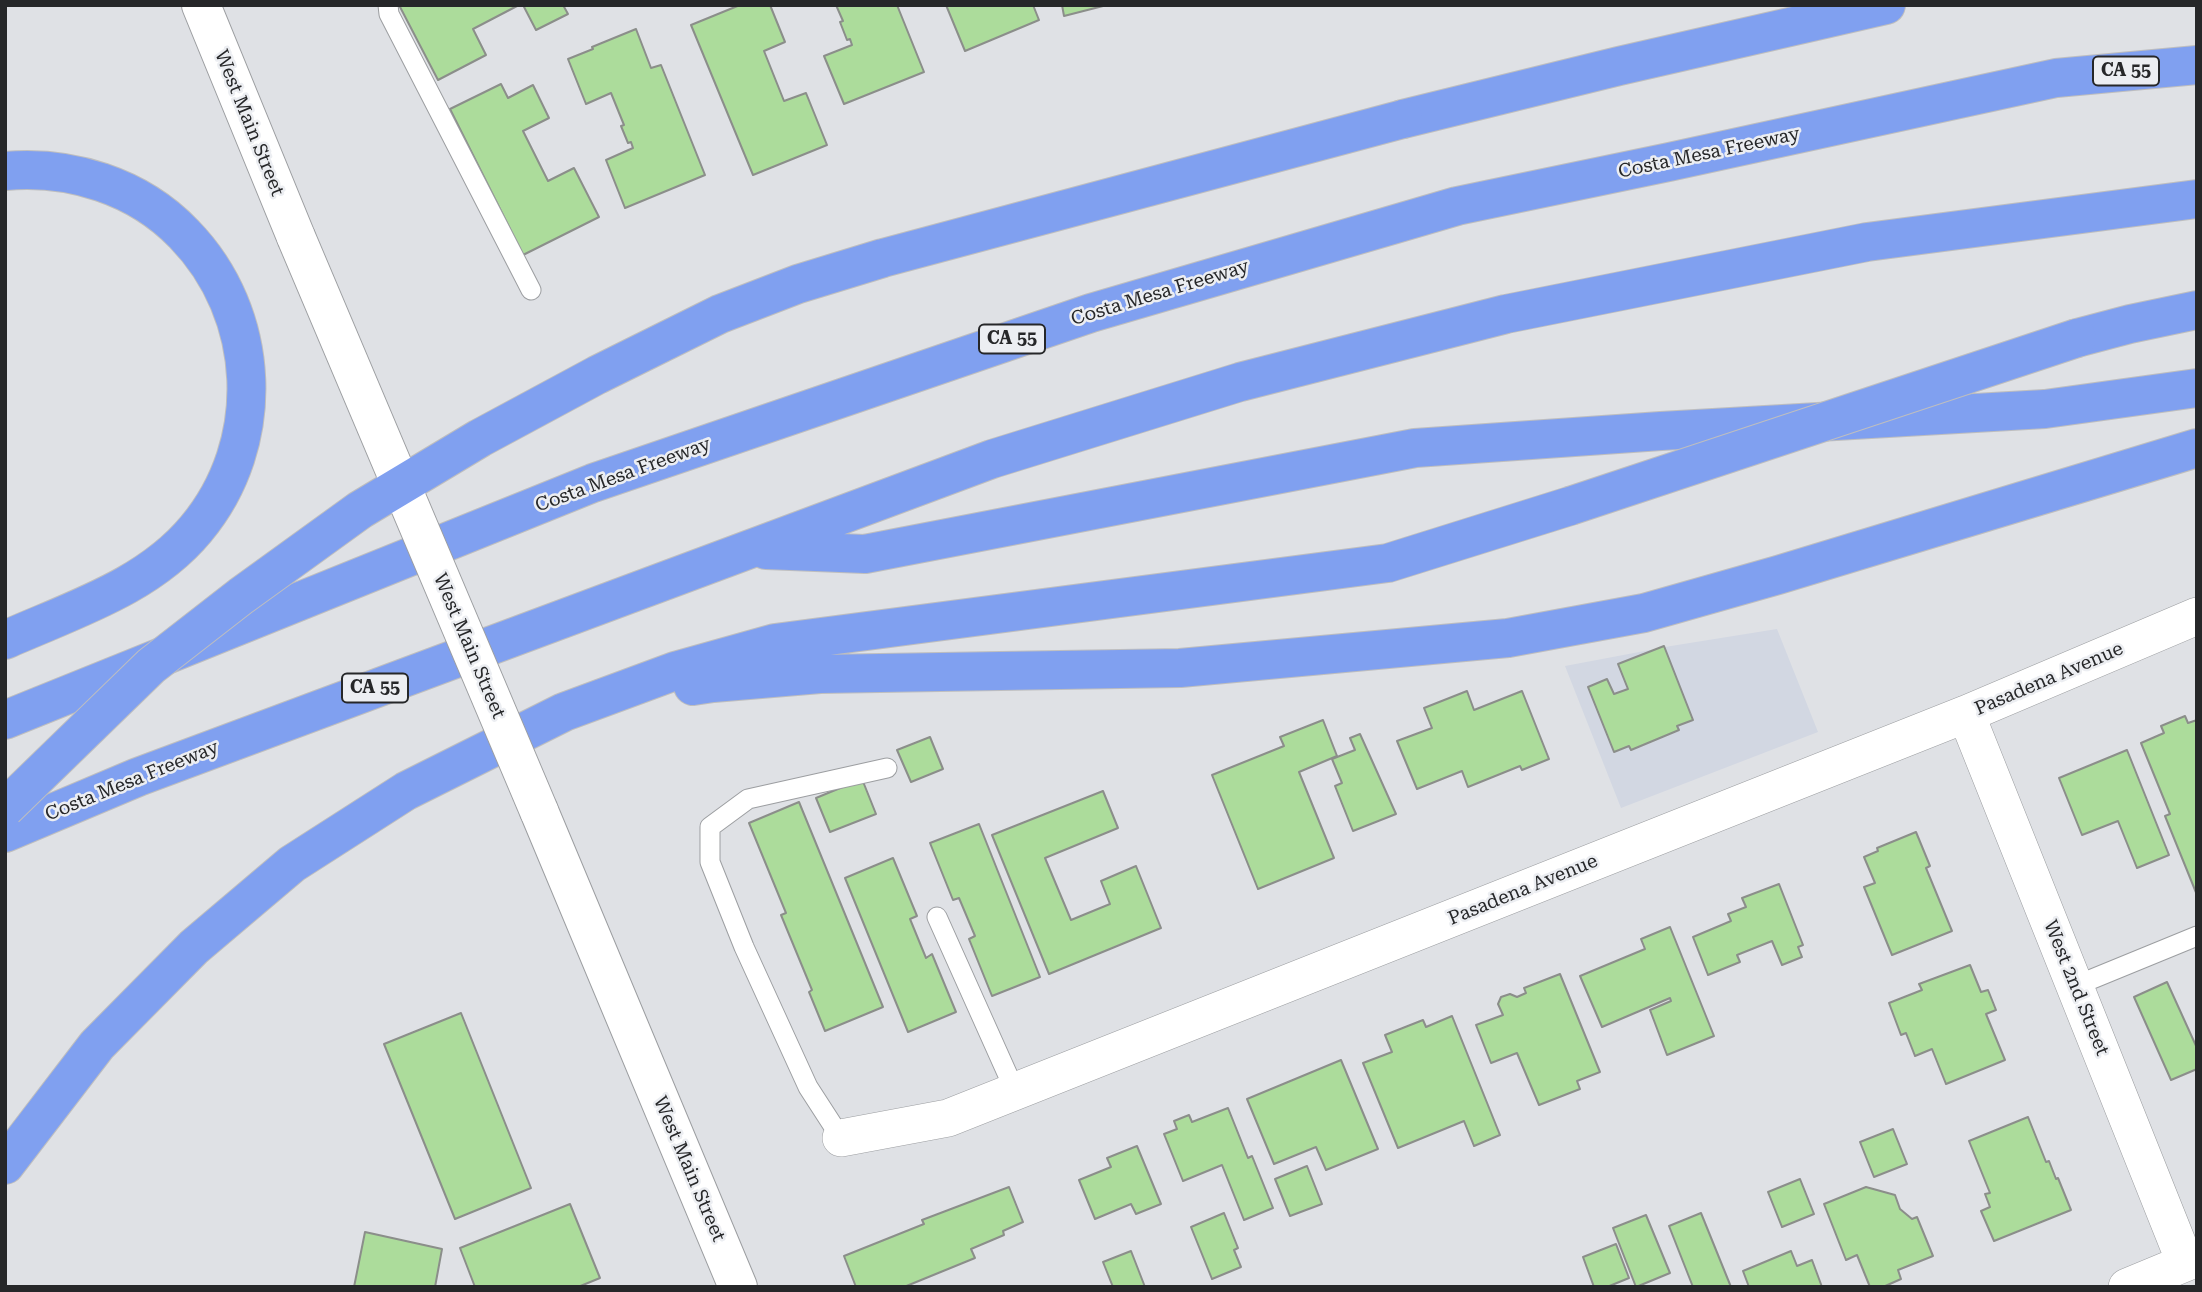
<!DOCTYPE html>
<style>
body{margin:0}
#map{position:relative;width:2202px;height:1292px;overflow:hidden;background:#dfe1e5;font-family:"Roboto Serif",serif}
canvas{display:block}
.frame{position:absolute;inset:0;border:7px solid #262729;pointer-events:none}
</style>
<div id="map">
<canvas width="2202" height="1292"></canvas>
<div class="frame"></div>
</div>
<script>
const ctx = document.querySelector('canvas').getContext('2d');
ctx.lineJoin = 'round';
function paint(path, color) { ctx.fillStyle = color; ctx.fill(path, 'evenodd'); }
function trace(path, color, width, dash) { ctx.strokeStyle = color; ctx.lineWidth = width; ctx.lineCap = dash ? 'butt' : 'round'; ctx.setLineDash(dash || []); ctx.stroke(path); }
function write(font, color, halo, rows, align = 'center') {
  ctx.font = font + ' "Roboto Serif",serif'; ctx.lineWidth = 5; ctx.setLineDash([]); ctx.textBaseline = 'middle'; ctx.strokeStyle = halo; ctx.fillStyle = color; for (const [text, x, y, turn = 0] of rows) {
    ctx.save(); ctx.translate(x, y); ctx.rotate((+turn || 0) * Math.PI / 180); ctx.textAlign = isNaN(turn) ? turn : align; if (halo) ctx.strokeText(text, 0, 0); ctx.fillText(text, 0, 0); ctx.restore();
  }
}
paint(new Path2D(`
 M1777,629L1818,732L1621,808L1565,666L1671,646Z`), '#d2d7e2');
const building = new Path2D(`
 M399,5H519L473,29L486,55L438,80Z
 M523,5H563L568,14L536,30Z
 M740,5H770L785,42L764,51L784,101L806,93L827,145L753,175L691,25Z
 M836,5H897L924,72L844,104L824,56L852,45L850,39L847,40L840,22L843,21Z
 M946,5H1033L1039,20L965,51Z
 M1062,5H1107L1064,16Z
 M636,29L651,68L661,65L705,175L625,208L606,160L633,148L631,142L628,143L621,126L624,125L611,93L586,104L568,59L593,49L592,47Z
 M501,84L508,98L533,85L549,118L523,131L548,181L574,168L599,217L523,255L450,109Z
 M1664,646L1693,720L1677,726L1679,730L1631,750L1629,746L1614,752L1588,687L1607,679L1614,694L1628,689L1618,664Z
 M1467,691L1474,710L1522,691L1549,759L1522,770L1520,766L1468,787L1462,771L1417,789L1397,741L1432,728L1424,708Z
 M2185,716L2188,723L2197,720V895L2165,816L2170,814L2141,743L2164,733L2161,726Z
 M1323,720L1337,756L1299,772L1334,858L1258,889L1212,775L1284,746L1280,737Z
 M1360,734L1396,814L1353,831L1335,786L1342,783L1332,759L1355,750L1350,738Z
 M930,737L943,769L911,782L897,750Z
 M2127,750L2169,855L2137,868L2118,821L2082,835L2059,778Z
 M862,779L876,814L830,832L816,798Z
 M1103,791L1118,828L1045,858L1071,920L1110,904L1101,881L1136,866L1161,928L1049,974L992,835Z
 M799,802L883,1007L825,1031L809,992L812,990L781,915L786,913L749,823Z
 M979,824L1040,977L992,996L969,939L975,936L959,898L953,900L930,843Z
 M1916,832L1930,866L1926,868L1952,931L1892,955L1864,887L1875,883L1864,857L1878,851L1877,848Z
 M893,858L917,916L910,919L926,958L932,954L956,1012L908,1032L845,878Z
 M1779,884L1803,945L1798,947L1802,957L1782,965L1772,941L1737,955L1740,962L1708,975L1693,937L1731,921L1728,914L1746,907L1742,898Z
 M1670,927L1714,1036L1667,1055L1650,1010L1671,1001L1670,998L1602,1027L1580,976L1645,949L1641,939Z
 M1970,965L1981,992L1988,990L1996,1010L1986,1014L2005,1060L1946,1084L1932,1049L1915,1056L1906,1033L1901,1035L1889,1003L1922,990L1919,984Z
 M1560,974L1600,1072L1577,1081L1580,1089L1539,1105L1517,1053L1491,1063L1476,1025L1503,1015L1498,1004L1501,997L1510,994L1517,997L1526,993L1524,988Z
 M2167,982L2197,1048V1069L2171,1080L2134,997Z
 M461,1013L531,1188L455,1219L384,1044Z
 M1452,1016L1500,1135L1474,1146L1464,1121L1398,1148L1363,1063L1392,1052L1385,1035L1423,1020L1426,1027Z
 M1341,1060L1378,1149L1326,1170L1316,1147L1274,1164L1247,1099Z
 M1228,1108L1248,1158L1252,1156L1273,1208L1244,1220L1222,1165L1183,1181L1164,1134L1177,1129L1174,1121L1189,1115L1192,1122Z
 M2028,1117L2046,1162L2049,1161L2056,1179L2058,1178L2071,1210L1994,1241L1981,1211L1990,1207L1985,1194L1990,1193L1969,1141Z
 M1893,1129L1907,1164L1874,1177L1860,1142Z
 M1137,1146L1161,1204L1136,1214L1131,1204L1095,1219L1079,1180L1111,1167L1107,1158Z
 M1307,1166L1322,1204L1290,1216L1275,1179Z
 M1800,1179L1814,1214L1782,1227L1768,1192Z
 M1009,1187L1023,1222L1003,1231L1004,1235L971,1249L975,1258L904,1287H856L844,1256L924,1224L922,1220Z
 M1866,1187L1895,1195L1900,1209L1912,1219L1917,1217L1933,1256L1898,1270L1901,1279L1883,1287H1870L1857,1255L1846,1260L1824,1204Z
 M570,1204L600,1278L578,1287H475L460,1248Z
 M1224,1213L1238,1248L1234,1250L1241,1267L1212,1279L1191,1227Z
 M1701,1213L1731,1287H1693L1669,1226Z
 M1646,1215L1670,1273L1636,1287L1613,1228Z
 M365,1232L442,1249L435,1287H354Z
 M1616,1244L1629,1278L1607,1287H1594L1583,1257Z
 M1131,1251L1145,1287H1113L1103,1262Z
 M1791,1251L1797,1266L1812,1260L1822,1287H1749L1743,1271Z`);
paint(building, '#acdc9b');
trace(building, '#8b8e8a', 2);
const lane = new Path2D(`
 M388,5L389,14L531,290
 M937,917L1015,1091
 M2075,986L2197,936
 M841,1138L808,1087L744,947L710,862V827L748,799L887,768`);
const street = new Path2D(`
 M1966,714L2185,1262
 M841,1138L948,1118L1966,714L2197,616
 M2127,1287L2197,1258`);
const secondary = new Path2D(`
 M201,5L296,237
 M539,811L738,1287`);
const highway = new Path2D(`
 M1403,119L1619,66L1886,5
 M5,171C70,165 138,186 184,234C262,314 268,443 196,529C148,587 72,610 5,640
 M2077,338L2130,324L2197,310
 M766,550L865,554L1415,448L1661,431L2045,409L2197,388
 M693,686L713,683L820,674L1180,668L1508,638L1644,613L1778,575L2197,448
 M5,720L593,483L1091,313L1457,206L1669,162L2056,78L2197,65
 M5,833L138,777L992,459L1240,382L1506,314L1867,242L2197,199
 M5,1165L97,1045L194,947L292,864L406,791L564,712L675,671L775,643L1388,563L1570,506`);
trace(lane, '#9c9ea1', 21);
trace(street, '#9c9ea1', 38);
trace(secondary, '#9c9ea1', 40);
trace(highway, '#bebebf', 40);
trace(lane, '#fff', 19);
trace(street, '#fff', 37);
trace(secondary, '#fff', 38);
trace(highway, '#80a0f0', 38);
const secondaryBridge = new Path2D(`
 M296,237L539,811`);
const highwayBridge = new Path2D(`
 M1570,506L2077,338
 M5,808L151,666L241,596L360,510L480,438L597,375L720,314L798,284L883,258L1403,119`);
trace(secondaryBridge, '#9c9ea1', 40, []);
trace(highwayBridge, '#bebebf', 40, []);
trace(secondaryBridge, '#fff', 38);
trace(highwayBridge, '#80a0f0', 38);
for (const [x, y, w] of [
 [2126,71,66],
 [1012,339,66],
 [375,688,66]
]) { const box = new Path2D(); box.roundRect(x - w / 2, y - 14.5, w, 29, 5); ctx.fillStyle = '#eceef2'; ctx.fill(box); trace(box, '#262729', 2); }
write('bold 18px', '#262729', null, [
 ["CA 55",2126,71],
 ["CA 55",1012,339],
 ["CA 55",375,688]
]);
write('19px', '#262729', '#eceef2', [
 ["West Main Street",249,123,68],
 ["Costa Mesa Freeway",1709,153,-12],
 ["Costa Mesa Freeway",1160,293,-17],
 ["Costa Mesa Freeway",623,475,-20],
 ["West Main Street",469,646,67],
 ["Pasadena Avenue",2049,679,-23],
 ["Costa Mesa Freeway",132,781,-22],
 ["Pasadena Avenue",1523,890,-22],
 ["West 2nd Street",2076,988,68],
 ["West Main Street",689,1169,67]
]);
</script>
